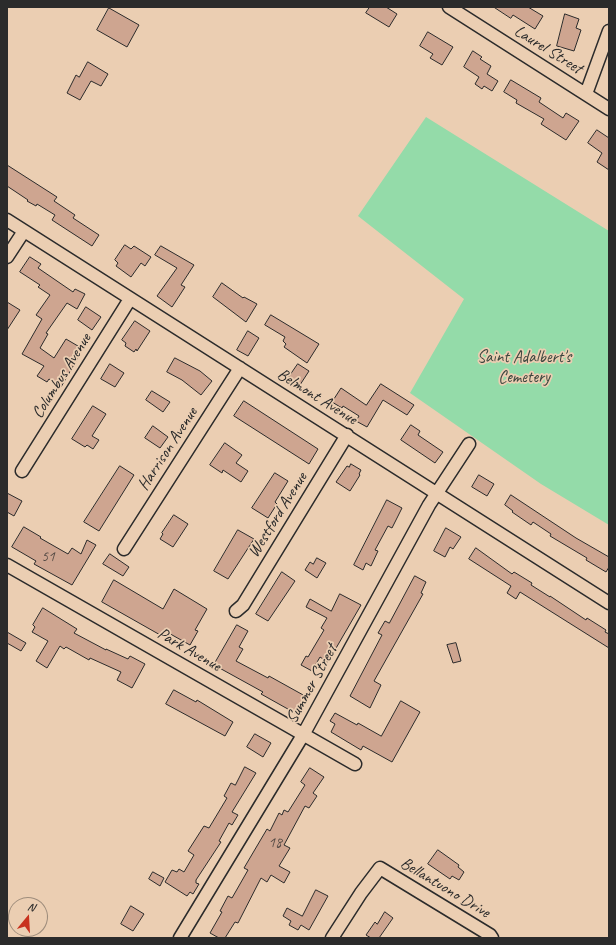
<!DOCTYPE html>
<style>
body{margin:0}
#map{position:relative;width:616px;height:945px;overflow:hidden;background:#ebceb2;font-family:Caveat,sans-serif}
canvas{display:block}
.frame{position:absolute;inset:0;border:8px solid #2b2b2b;pointer-events:none}
.north{position:absolute;left:8px;top:897px;width:40px;height:40px;box-sizing:border-box;background:#ebceb2;border:1px solid #9e8d7c;border-radius:50%;rotate:18deg;font-size:11px;font-weight:700;line-height:16px;text-align:center;color:#2b2b2b}
.north::after{content:'';display:block;margin:auto;width:14px;height:18px;background:#c8321e;clip-path:polygon(50% 0,100% 100%,50% 72%,0 100%)}
</style>
<div id="map">
<canvas width="616" height="945"></canvas>
<div class="frame"></div>
<div class="north">N</div>
</div>
<script>
const ctx = document.querySelector('canvas').getContext('2d');
ctx.lineJoin = 'round';
function paint(path, color) { ctx.fillStyle = color; ctx.fill(path, 'evenodd'); }
function trace(path, color, width, dash) { ctx.strokeStyle = color; ctx.lineWidth = width; ctx.lineCap = dash ? 'butt' : 'round'; ctx.setLineDash(dash || []); ctx.stroke(path); }
function write(font, color, halo, rows, align = 'center') {
  ctx.font = font + ' Caveat,sans-serif'; ctx.lineWidth = 3.5; ctx.setLineDash([]); ctx.textBaseline = 'middle'; ctx.strokeStyle = halo; ctx.fillStyle = color; for (const [text, x, y, turn = 0] of rows) {
    ctx.save(); ctx.translate(x, y); ctx.rotate((+turn || 0) * Math.PI / 180); ctx.textAlign = isNaN(turn) ? turn : align; if (halo) ctx.strokeText(text, 0, 0); ctx.fillText(text, 0, 0); ctx.restore();
  }
}
paint(new Path2D(`
 M426,117L609,231V525L541,484L410,393L464,299L358,216Z`), '#94dba9');
const building = new Path2D(`
 M370,7H386L397,14L389,27L366,13Z
 M494,7H528L543,16L535,29L513,15L511,18Z
 M109,8L139,25L127,47L97,30Z
 M565,14L579,19L576,28L581,30L574,51L557,46Z
 M428,32L453,47L442,65L430,58L433,54L420,46Z
 M473,51L482,57L480,59L491,66L487,74L498,81L492,91L484,86L482,89L475,84L479,77L464,67Z
 M88,62L108,74L101,86L91,81L80,100L67,93L76,75L79,77Z
 M511,80L541,98L539,102L563,118L566,113L579,121L566,140L541,124L544,119L516,103L517,100L504,92Z
 M597,130L609,138V170L597,162L602,153L588,143Z
 M7,165L57,197L54,201L75,215L73,218L99,235L92,246L52,220L55,215L37,204L36,206L27,201L28,200L7,186Z
 M125,245L131,249L134,246L151,257L145,266L141,263L131,277L116,266L118,263L115,260Z
 M161,246L194,265L181,285L185,287L172,307L157,296L177,268L155,255Z
 M30,257L41,264L38,268L73,292L75,289L85,294L77,309L67,303L46,333L48,334L40,348L54,358L66,339L83,349L61,387L49,379L47,382L37,376L44,366L22,354L42,319L36,315L50,295L38,287L40,285L20,272Z
 M222,283L243,298L244,297L257,304L246,322L213,297Z
 M7,302L20,310L7,330Z
 M86,307L101,317L92,330L78,320Z
 M271,315L319,344L307,363L284,347L286,344L283,341L285,337L265,325Z
 M135,321L150,331L137,351L136,349L134,352L125,346L126,343L122,340Z
 M248,331L259,338L248,356L237,350Z
 M175,358L200,371L212,381L201,395L182,380L167,372Z
 M110,364L124,373L115,387L101,379Z
 M298,364L309,371L298,388L287,380Z
 M381,384L414,405L407,415L383,400L367,427L356,421L359,416L343,406L342,408L332,402L341,388L366,405Z
 M152,391L170,402L163,412L146,400Z
 M244,401L318,449L309,464L234,416Z
 M93,406L106,414L92,436L99,440L93,449L87,445L85,447L72,439Z
 M411,425L420,431L418,435L443,452L435,463L401,440Z
 M153,426L168,437L160,448L145,438Z
 M225,443L242,455L236,463L248,471L241,482L223,470L222,473L210,465Z
 M351,464L361,470L359,474L360,475L350,491L336,482L347,466L349,467Z
 M120,466L134,475L99,531L84,522Z
 M275,473L288,481L275,502L277,504L268,518L252,508Z
 M479,475L494,484L487,496L472,487Z
 M7,493L22,501L14,516L7,512Z
 M511,495L576,538L609,557V567L606,572L586,560L587,558L550,536L551,534L533,522L531,525L512,512L513,511L505,505Z
 M387,500L402,508L392,528L388,526L375,550L378,551L371,566L366,563L363,570L354,565Z
 M174,515L188,524L173,547L160,539L163,534L162,533Z
 M24,527L41,537L40,538L68,554L72,548L81,554L87,540L96,545L72,585L34,564L36,561L12,547Z
 M446,528L461,537L453,549L450,547L445,557L434,551Z
 M238,530L254,539L228,579L214,571Z
 M476,548L512,574L514,572L532,583L531,585L550,597V596L586,620L587,618L606,630L605,632L609,634V648L520,592L516,599L507,593L511,586L469,559Z
 M110,554L129,567L123,576L103,564Z
 M317,558L326,563L317,578L305,570L310,562L313,564Z
 M282,572L295,581L268,621L256,614Z
 M415,576L426,582L421,593L423,594L374,681L381,685L370,708L350,696L382,635L378,633L385,621L389,623Z
 M114,580L163,609L174,589L207,609L195,630L198,631L190,645L165,631L162,636L102,602Z
 M340,594L361,605L328,662L320,657L312,671L301,665L306,656L308,657L324,630L321,628L327,618L306,607L310,599L331,611Z
 M43,608L77,629L74,633L106,650V649L128,659L130,656L145,664L132,688L117,680L121,672L90,658L89,660L66,647L64,649L60,646L47,668L36,661L48,641L32,632L35,627L33,625Z
 M237,625L248,631L239,647L243,649L236,661L268,678L269,676L305,696L295,713L261,694L263,692L214,665Z
 M7,632L26,643L21,651L7,643Z
 M456,643L461,661L453,663L447,645Z
 M174,690L196,702L197,700L233,722L225,736L166,704Z
 M401,701L420,712L392,762L363,746L361,750L331,732L335,724L330,721L335,713L357,725L358,723L381,736Z
 M255,734L271,743L263,757L247,747Z
 M245,767L256,773L232,812L238,815L232,825L229,823L219,841L221,842L196,880V883L199,884L193,894L190,892L187,896L165,882L172,870L177,872L179,869L184,872L194,855L188,851L204,826L209,828L227,798L224,796L231,783L235,785Z
 M310,768L324,777L313,793L317,796L309,808L305,806L284,845L290,848L279,866L290,872L284,883L271,875L267,882L261,878L238,923L235,922L225,938H219L210,933L222,912L220,911L228,896L232,898L248,870L244,868L267,829L270,831L279,813L282,815L284,810L288,812L305,785L301,782Z
 M438,850L459,865L458,867L464,872L459,880L452,876L450,879L428,864Z
 M153,872L164,878L160,886L149,879Z
 M316,890L328,896L309,930L301,925L298,930L289,925L291,921L283,916L287,908L302,916Z
 M131,906L144,914L133,931L121,924Z
 M385,912L393,918L379,938H371L366,935L375,922L377,924Z`);
paint(building, '#cea590');
trace(building, '#2b2b2b', 1);
const street = new Path2D(`
 M449,7L609,109
 M586,94L609,31
 M7,220L609,603
 M7,257L24,231
 M22,471L130,299
 M124,549L240,368
 M7,565L355,764
 M236,611L243,605L347,435
 M180,938L303,735L429,505L469,444
 M332,938L361,893L380,868L490,935L492,938`);
trace(street, '#2b2b2b', 15);
trace(street, '#ebceb2', 12);
write('15px', '#544a44', null, [
 ["51",48,557],
 ["18",275,843]
]);
write('17px', '#2b2b2b', '#ebceb2', [
 ["Laurel Street",548,50,32],
 ["Columbus Avenue",62,376,-58],
 ["Belmont Avenue",317,397,32],
 ["Harrison Avenue",168,449,-57],
 ["Westford Avenue",278,515,-58],
 ["Park Avenue",189,650,30],
 ["Summer Street",312,684,-61],
 ["Bellantuono Drive",445,888,31]
]);
write('17px', '#3b453e', '#ebceb2', [
 ["Saint Adalbert's",524,358],
 ["Cemetery",524,378]
]);
</script>
